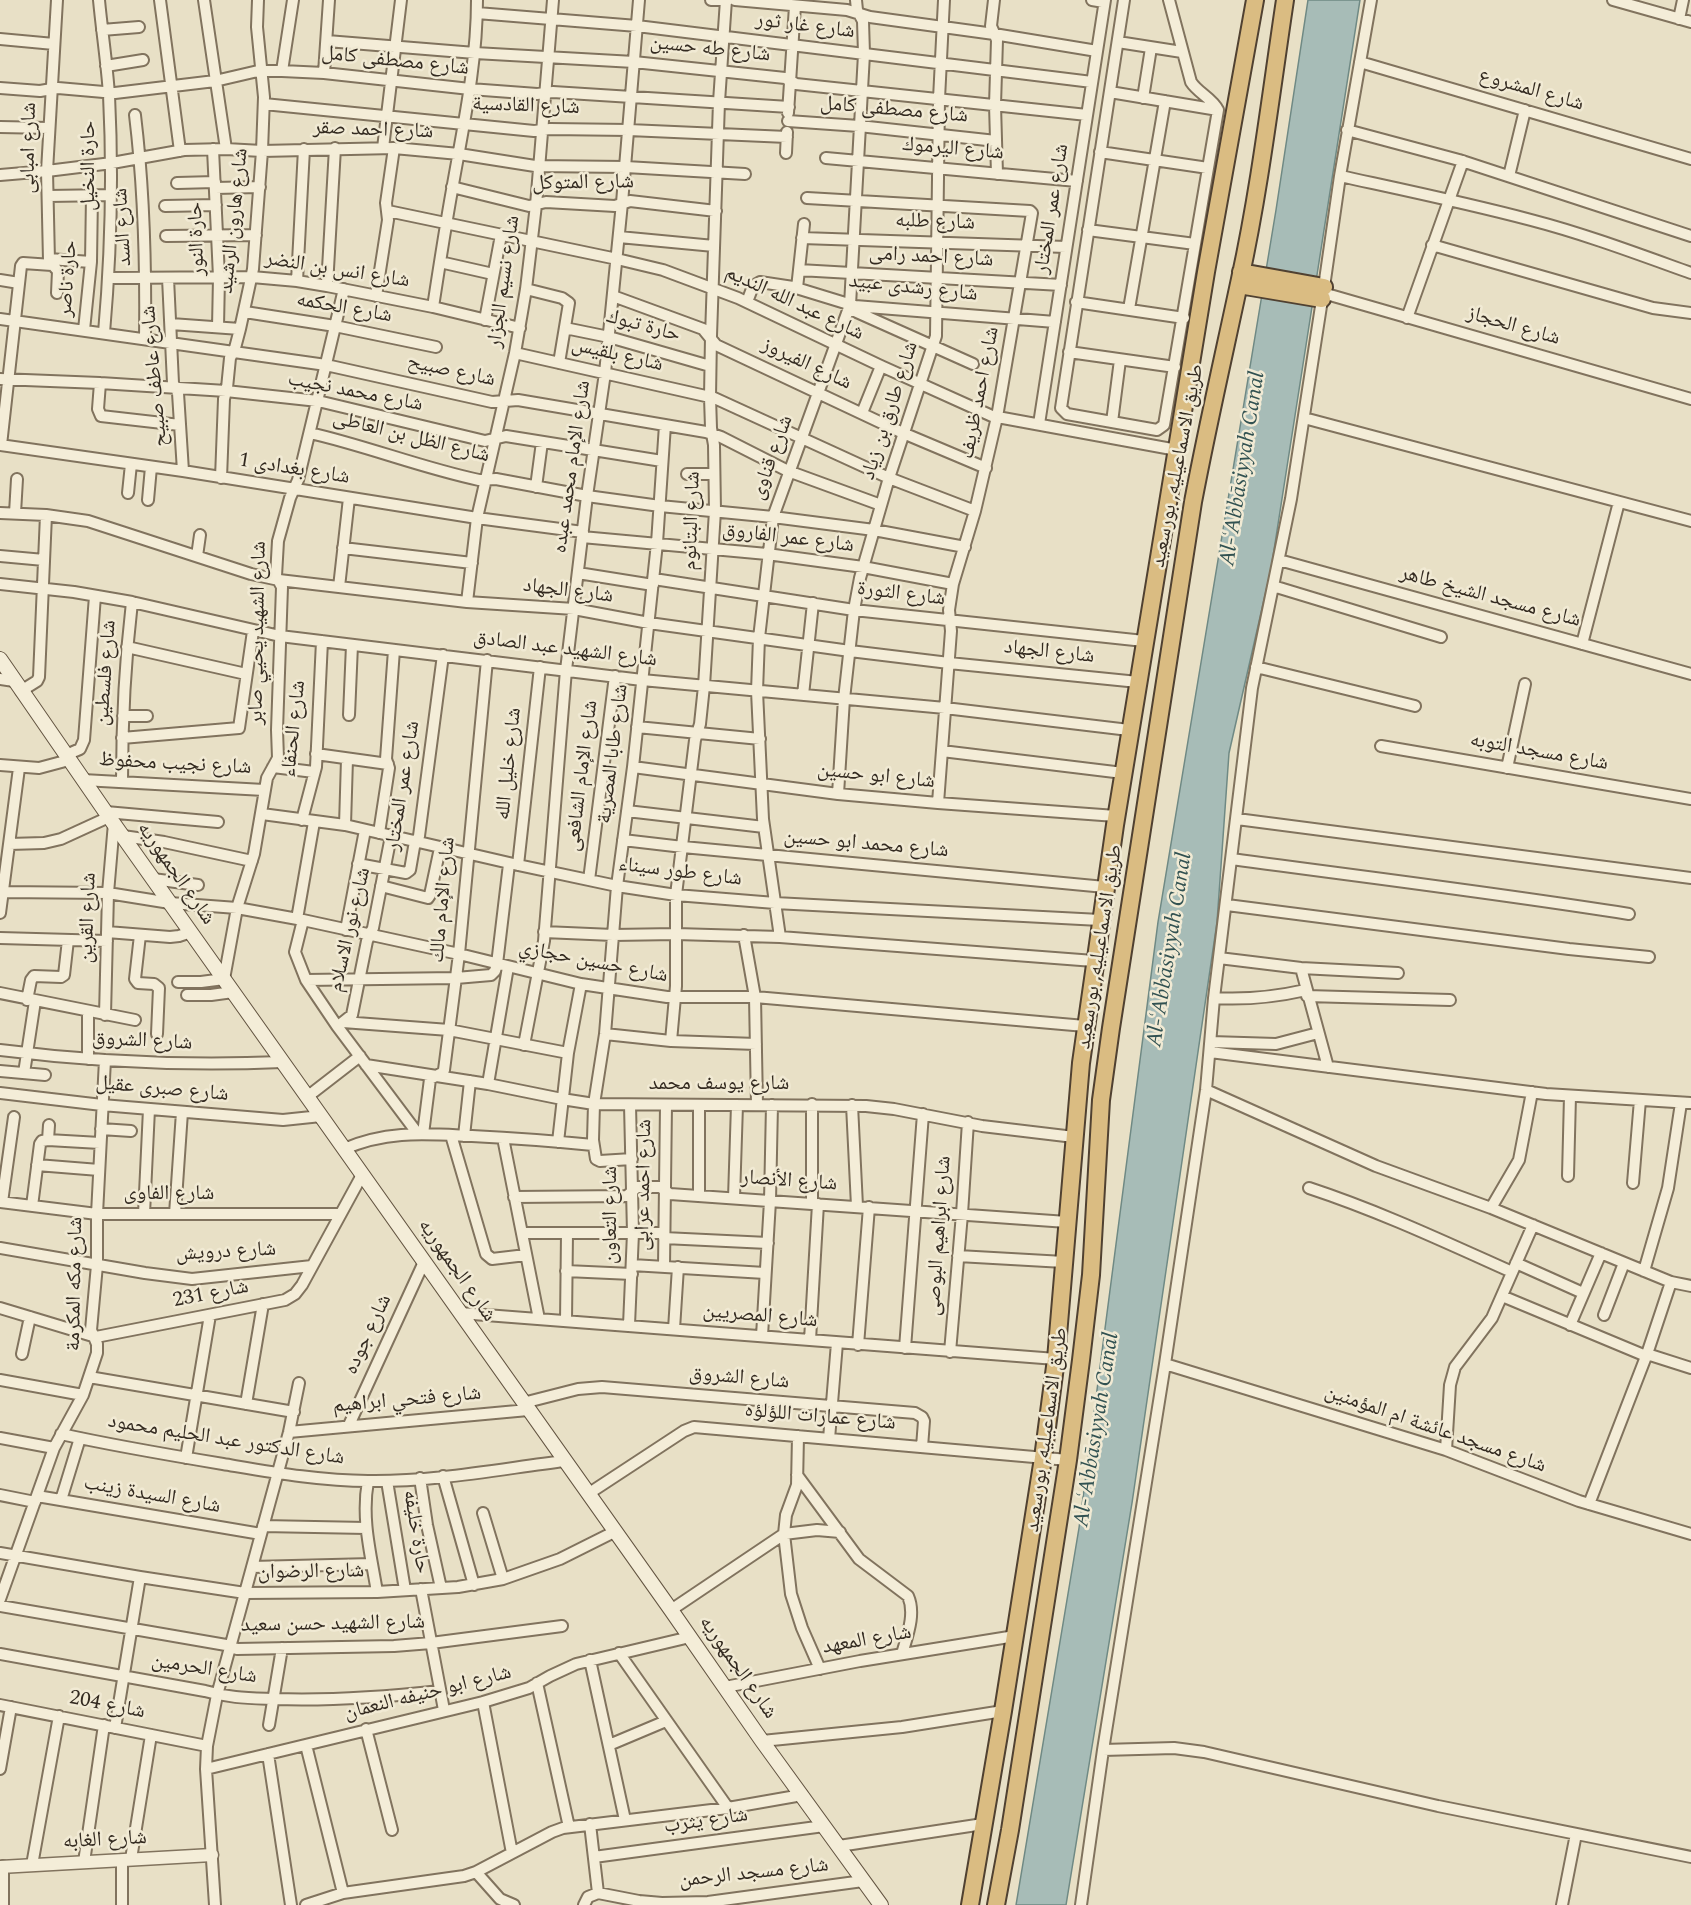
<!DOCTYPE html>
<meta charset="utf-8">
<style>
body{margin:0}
canvas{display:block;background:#e8e0c6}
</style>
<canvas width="1691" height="1905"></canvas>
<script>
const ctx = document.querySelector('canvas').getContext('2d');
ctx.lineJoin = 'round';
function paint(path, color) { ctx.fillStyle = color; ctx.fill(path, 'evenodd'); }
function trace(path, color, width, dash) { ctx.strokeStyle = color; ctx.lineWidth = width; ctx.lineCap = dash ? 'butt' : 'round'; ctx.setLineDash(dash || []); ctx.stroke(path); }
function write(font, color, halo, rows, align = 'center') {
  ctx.font = font + ' Spectral,"Noto Naskh Arabic",serif'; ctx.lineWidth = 5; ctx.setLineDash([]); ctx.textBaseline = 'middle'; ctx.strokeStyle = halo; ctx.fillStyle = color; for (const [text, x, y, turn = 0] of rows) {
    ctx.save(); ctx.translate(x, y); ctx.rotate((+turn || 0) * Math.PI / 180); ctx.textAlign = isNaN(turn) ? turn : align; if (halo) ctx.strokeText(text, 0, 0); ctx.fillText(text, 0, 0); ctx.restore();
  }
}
const water = new Path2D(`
 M1308,0H1360L1271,569L1229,753L1217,922L1132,1503L1066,1905H1016L1079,1528L1158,922L1276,210Z`);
paint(water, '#a7bcb7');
trace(water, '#6f8984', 1.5);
const minor = new Path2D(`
 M99,0C102,32 107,64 109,95C113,175 111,254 104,333
 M160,0L180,151
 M204,0L226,149
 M711,0H728
 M735,0L847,10L870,17L994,34L1097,51
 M994,0L991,26L997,40L995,105L997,174
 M1092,0L1104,2
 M1124,0L1061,408L1067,414L1157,430L1164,425L1218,110C1212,98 1198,93 1191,82L1169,0
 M1613,0L1691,22
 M477,13L637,26L1092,82
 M1679,19L1683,0
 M102,30L139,27
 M0,39L54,44
 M327,41L475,53L634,62L785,78L796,84L1087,115
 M1118,42L1182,52
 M1360,62L1691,159
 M106,66L143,60
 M282,71L293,0
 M324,73L329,0
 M0,88L40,91L58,88L115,93L215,81L258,71H282L324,73L470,89L537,94L553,92L789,107
 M1110,92L1218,110
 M1143,98L1151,48
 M264,104L534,131L550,129L629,130L787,137
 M788,113L795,6
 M135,115C144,189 146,264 145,339
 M788,121L859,126L996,141
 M0,127L49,128
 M1347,130L1459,160L1691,236
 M383,148L401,0
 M213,149L219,277L218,327
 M1100,152L1208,168
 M786,153L787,132
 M826,158L1077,181
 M0,175L47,171L112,163L184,150L226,149L262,151L394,148L459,154L535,166L626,167L745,174
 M1340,176C1404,190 1467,203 1531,220C1585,234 1638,254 1691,273
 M1509,176L1525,110
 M177,183L215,182
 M452,187L529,206L546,202L615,206L630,201L716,211
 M215,188L260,187
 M48,196L111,195
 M807,198L1030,211L1032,213L997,417L975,511L953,584L949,610L951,631L938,803
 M165,206L216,205
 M388,211L617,259L663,270L738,298L881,366L992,416L1177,450
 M1088,230L1195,244
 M166,236L256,235
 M619,237L714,246
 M802,238L1066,247
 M1432,245L1653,308L1691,313
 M49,259L91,262
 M440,262L493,274
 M799,270L1061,285
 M109,278L252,277L297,281L327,286L433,307L520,328
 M168,278L173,383L178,393L183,471
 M0,280L19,283
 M297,281L304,149
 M327,286L335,148
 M797,288L804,224
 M526,289L562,298L569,303L559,363
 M57,293L58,271L49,261L47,171L57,0
 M1323,293L1691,399
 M376,296L388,220L386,203L394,148
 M613,296L703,329L716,345L903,433L986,468
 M747,302L753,286L760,282L793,287L855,306L1055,322
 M1076,302L1184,318
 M433,307C439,268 445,229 452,190C463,127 477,64 477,0
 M850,309L973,364
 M1129,309L1165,101
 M245,312L335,326L436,347
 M1407,318L1463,161
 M0,319L326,365L492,402L518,400L706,432L721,437L788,471L881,505
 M485,320L501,235
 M171,324L240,329
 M565,328L609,337L710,366
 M84,330L91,262L92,195
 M1069,352L1175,367
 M515,353L710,397
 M0,379L100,383L226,391L318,401L485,441L506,436L662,461
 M100,383L98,409L101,416L180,425
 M710,396L889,478L975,511
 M862,413L881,366
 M1304,418L1691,521
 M1112,422L1120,360
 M1039,424L1105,0
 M310,433C367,446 422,468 479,480L496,479L587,496L660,506L773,517L874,530L965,547
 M0,445L183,471L477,518L583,532
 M1,445L21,266L23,263L52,265
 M687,474H714
 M221,478L224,399L227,388L230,358L235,348L240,329L253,269L262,151L264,97L257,27L258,0
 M536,487L542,442
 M128,493L131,464
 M148,500L151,467
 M0,513L46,515L88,521L251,574L279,580L467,602L574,609L649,623L850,651L949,663L1138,682
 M15,513L17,479
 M582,537L767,554L863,567L953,584
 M343,548L472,563
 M0,556L44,560
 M197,556L200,535
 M1279,560L1691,674
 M578,573L653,585
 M654,579L854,610L1144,641
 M0,584L74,592L132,602L280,636L642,680L945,708L1129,730
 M1273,586L1441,637
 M339,587L349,498
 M467,602L477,518L515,353L526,289L536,205L553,0
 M1582,644L1619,502
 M127,647L246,674
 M1256,667L1415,706
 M0,679L14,681
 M21,691L37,681L39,677L46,515
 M803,695L813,603
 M349,715L352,645
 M123,716H147
 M637,727L760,739
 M122,738L239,728L253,631
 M1381,746L1691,799
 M942,751L1123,773
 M316,754L388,764
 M66,755L80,749L84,740L95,596
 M0,765L39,768L69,760
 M273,767L314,772
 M633,767L838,794L938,803L1116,816
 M1507,768L1525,684
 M83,780L264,790
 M122,781C122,722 125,662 132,602
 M838,794L844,699L854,610L860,578L889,478L936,336L939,99L944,0
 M627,811L764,827
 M106,812L218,822
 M262,814L345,825L518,865L617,886L676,895L775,903L1100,920
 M1237,819L1691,878
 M302,820L316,767L322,641
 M345,825L347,759
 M379,833L389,768L386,759L394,650
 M123,836L164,842L252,861
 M623,840L683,847L1105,887
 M9,844L44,843L61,839L109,817
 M1232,859C1364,877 1497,893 1629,914
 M358,864L406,873L410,870L414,847L419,836L443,655
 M518,865L540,667
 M153,879L198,885
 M589,880L615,676
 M381,886L428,898L430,895L440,848
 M3,892L108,893L170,903L237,908L303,920L459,954L581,984L667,997H755L1085,1026
 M1227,905L1569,949L1649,957
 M0,913L19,768
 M297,919L314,822
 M303,920L295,952L306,980L337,1026L418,1134
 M346,930L365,830
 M107,932L170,937L179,936L191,932
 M544,932L613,935L676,934L780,937L1094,961
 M140,935L135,979L138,983L154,984L159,988L157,1034
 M744,935L755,997L757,1105
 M780,937L763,819L757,691L759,638L773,517L850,305L864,54L863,21L857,10L856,0
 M0,938L107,941
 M1219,958L1301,968L1398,973
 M1301,968L1328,1067
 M306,980L456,978L491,975L495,971L497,964L509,864
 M178,982H201L224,979L237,908L254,854L267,778L278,758L277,730L282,587L276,576L278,541L290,498L298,480L344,289
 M0,993L135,1020
 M187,995H211L233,992
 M1307,996L1450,1000
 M1214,998C1246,1000 1275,997 1306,990
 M27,1000L31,980L34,976L61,977L64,975L68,940
 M105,1015L108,893L114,823
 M343,1022L449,1030L568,1053
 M342,1023L352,1015L367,941L373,928L391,836
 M605,1034L671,1041L756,1044
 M671,1041L676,986V895L695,740L700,724L704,686L715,511L714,445L711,428L710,397L711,336L719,102L726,0
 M1211,1042L1276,1044L1318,1033
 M524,1045L544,941L566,670L587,496L605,373L622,203L639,0
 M0,1050C94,1062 188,1066 282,1062
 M1210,1052L1546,1094L1691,1103
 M88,1059V1012
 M366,1065L488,1084L562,1099L594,1104L866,1106L894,1109L982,1126L1074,1137
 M0,1071L45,1075
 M24,1073L35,1001
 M488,1084L508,967
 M1206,1090L1376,1166L1491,1208L1671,1282L1691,1286
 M0,1093L102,1105L283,1120L321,1116
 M307,1097L360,1056
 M852,1105L857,1206
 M101,1129L131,1131
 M423,1134L430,1079L442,1073L444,1070L459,954L487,660
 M451,1135L486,1254L492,1259L526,1255
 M464,1136L470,1081
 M503,1138L539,1319
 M48,1140L49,1125
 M558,1142L568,1053L581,984
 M344,1149C388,1130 426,1134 472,1136C512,1138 553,1141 593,1145
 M632,1159L600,1161L596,1159L593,1140L594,1104L605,1034L617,886L633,767L657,543L665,425
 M37,1165L99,1170
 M1568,1176L1570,1096
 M1633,1183L1640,1100
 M1309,1188C1379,1211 1445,1242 1512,1272
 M699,1196V1105
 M514,1197L627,1196L637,1187H660L670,1194L1067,1222
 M734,1198L737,1105
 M0,1202L97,1214H340
 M2,1202L14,1117
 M812,1203V1104
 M32,1206L40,1144L42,1141L48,1140L100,1143
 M1491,1208L1519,1160L1532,1092
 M144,1214L149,1109
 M175,1214L182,1112
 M522,1233H664
 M664,1238L768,1243
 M0,1248L145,1273L192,1279L312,1266
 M958,1256L1064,1262
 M1516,1263L1583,1293
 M632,1265L765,1273
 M664,1267L666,1105
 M566,1271L632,1274
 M1644,1271L1668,1188L1681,1103
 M1502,1296L1646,1356
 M0,1308L96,1337L285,1300L295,1294L302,1285L362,1175
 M460,1313L1056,1359
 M1604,1315L1624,1263
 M566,1321L567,1233
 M629,1325L633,1233L630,1105
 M1570,1325L1601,1253
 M674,1329L678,1267
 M762,1336L770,1201L772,1105
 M810,1340L818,1204
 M858,1345L869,1207
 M905,1348L923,1114
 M950,1352L962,1214L968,1122
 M22,1354L30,1317
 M1647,1354L1691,1368
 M1165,1364L1446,1450L1579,1501L1691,1534
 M89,1377L294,1412
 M0,1380L83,1395
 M523,1403L578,1389L602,1387L915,1413L922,1417L924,1421L922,1447
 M246,1404L263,1304
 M349,1425L424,1262
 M289,1432L528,1410
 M61,1434C115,1446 169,1455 223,1464C271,1472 320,1481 368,1481C434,1482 500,1469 564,1461
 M798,1436L797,1485L786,1515L784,1534L791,1594L802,1628L820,1669
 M0,1438L54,1448
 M829,1439L837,1343
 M1446,1450L1450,1385L1455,1367L1492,1318L1533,1225
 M186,1458L210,1315
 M797,1475L859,1559L908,1596C916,1614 907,1636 902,1654
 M443,1476L474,1585
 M420,1478L427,1525L441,1588
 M368,1481C361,1519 371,1555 377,1592
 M387,1481L405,1590
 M588,1494L684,1431L694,1427L1068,1460
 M0,1495L35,1502
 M37,1496L261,1534
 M61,1500L80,1438
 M1589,1504L1647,1354L1671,1282
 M483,1513L503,1579
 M263,1526L366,1528
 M0,1553L140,1577L245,1593L377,1592L458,1587L503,1579L560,1559L614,1532
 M252,1567L372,1564
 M421,1589L444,1710
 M0,1599L54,1448L83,1395L97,1353V1344L91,1330L97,1265V1214L105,1060
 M0,1606L226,1645L237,1649L394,1646L431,1643L562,1626
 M671,1610L784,1534L817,1530L840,1532
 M619,1653L728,1808
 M0,1654L205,1691C229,1698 249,1698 274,1699C329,1701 385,1697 440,1691
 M590,1660L625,1820
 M537,1683L569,1827
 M725,1687L860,1661L1015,1636
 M483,1702L512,1853
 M0,1705L207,1746
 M269,1725L282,1648
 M115,1728L140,1577
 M366,1729L392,1830
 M762,1741L902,1727L1003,1711
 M306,1745L343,1893
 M609,1745L666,1721
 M1103,1750L1174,1748L1204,1752L1438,1806L1691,1857
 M268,1754L291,1905
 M0,1769L11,1707
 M206,1769L483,1702L529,1688L550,1676L576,1664L690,1637
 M590,1824L598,1893
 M839,1846L983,1824
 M594,1857L824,1826
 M131,1859L151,1735
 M122,1860V1905
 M84,1862L104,1725
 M32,1865L59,1716
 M3,1866V1905
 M476,1872L500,1899L514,1905
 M215,1905L206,1769L207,1746L217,1695L289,1432L299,1383
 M306,1905L343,1893L464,1876L476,1872L552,1832L563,1828L728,1808L802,1795
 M584,1905L588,1897L598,1893L639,1901L662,1903L708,1902L863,1881
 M1081,1905L1103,1750L1165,1364L1206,1090L1214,998L1252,688L1291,499L1324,287L1340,176L1371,0
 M1562,1905L1576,1834`);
const tertiary = new Path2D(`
 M0,1867L212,1855`);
const secondary = new Path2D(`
 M0,659L109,817L671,1610L762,1741L881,1905`);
const trunk = new Path2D(`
 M1241,272L1324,287
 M1239,285L1322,299
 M970,1905L1003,1711L1043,1458L1056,1359L1081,1063L1115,825L1206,272L1255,0
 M996,1905L1010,1830L1068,1460L1081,1360L1091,1275L1101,1100L1111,1028L1193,502C1207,428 1224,354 1240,279C1260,187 1271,93 1285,0`);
trace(minor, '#81735e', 14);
trace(tertiary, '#81735e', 15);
trace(secondary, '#635441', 16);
trace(trunk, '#504131', 20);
trace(minor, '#f4edd8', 10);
trace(tertiary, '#f4edd8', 12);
trace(secondary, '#f4edd8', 14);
trace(trunk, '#dabc82', 16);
write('21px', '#332a20', '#f1ead4', [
 ["شارع غار ثور",805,27,7],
 ["شارع طه حسين",710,50,6],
 ["شارع مصطفى كامل",395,62,6],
 ["شارع المشروع",1531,91,16],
 ["شارع القادسية",526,107,2],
 ["شارع مصطفى كامل",894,111,5],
 ["شارع احمد صقر",373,131,2],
 ["شارع امبابى",30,148,-89],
 ["شارع اليرموك",953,150,5],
 ["حارة النخيل",90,166,-90],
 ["شارع المتوكل",583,184,-1],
 ["شارع عمر المختار",1053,209,-81],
 ["شارع هارون الرشيد",235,221,-84],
 ["شارع طلبه",935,223,2],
 ["شارع السد",124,227,-93],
 ["حارة النور",198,239,-92],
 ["شارع احمد رامى",931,258,3],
 ["شارع انس بن النضر",337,271,9],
 ["حارة ناصر",69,279,-86],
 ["شارع نسيم الجزار",505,282,-82],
 ["شارع رشدى عبيد",913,289,6],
 ["شارع عبد الله النديم",794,304,25],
 ["شارع الحكمه",344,309,10],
 ["حارة تبوك",643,327,15],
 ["شارع الحجاز",1513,327,16],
 ["شارع بلقيس",617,356,13],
 ["شارع الفيروز",806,365,25],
 ["شارع صبيح",451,372,12],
 ["شارع عاطف صبيح",156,376,-95],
 ["شارع محمد نجيب",355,393,11],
 ["شارع احمد ظريف",981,393,-79],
 ["شارع طارق بن زياد",891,411,-72],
 ["شارع الظل بن العاطى",411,438,14],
 ["شارع قناوى",773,458,-70],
 ["طريق الاسماعيليه, بورسعيد",1179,466,-79],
 ["شارع الإمام محمد عبده",573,467,-82],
 ["شارع بغدادى 1",294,470,9],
 ["شارع البتانوم",693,521,-88],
 ["شارع عمر الفاروق",788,539,7],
 ["شارع الجهاد",568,592,7],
 ["شارع الثورة",901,595,7],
 ["شارع مسجد الشيخ طاهر",1490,598,15],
 ["شارع الشهيد يحيي صابر",259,633,-89],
 ["شارع الشهيد عبد الصادق",565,650,7],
 ["شارع الجهاد",1049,653,6],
 ["شارع فلسطين",107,673,-86],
 ["شارع الحنفاء",295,729,-84],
 ["شارع مسجد التوبه",1539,753,10],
 ["شارع طابا المصرية",614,754,-83],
 ["شارع خليل الله",510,764,-84],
 ["شارع نجيب محفوظ",175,765,3],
 ["شارع الإمام الشافعى",583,776,-83],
 ["شارع ابو حسين",876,777,6],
 ["شارع عمر المختار",404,786,-81],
 ["شارع محمد ابو حسين",866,845,5],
 ["شارع طور سيناء",680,873,7],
 ["شارع الجمهوريه",175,874,55],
 ["شارع الإمام مالك",444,900,-85],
 ["شارع القرين",89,918,-88],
 ["شارع نور الاسلام",351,930,-77],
 ["طريق الاسماعيليه, بورسعيد",1101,947,-81],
 ["شارع حسين حجازي",593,963,11],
 ["شارع الشروق",142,1042,3],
 ["شارع يوسف محمد",719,1085],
 ["شارع صبرى عقيل",162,1090,5],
 ["شارع الأنصار",789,1182,4],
 ["شارع احمد عرابى",645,1185,-89],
 ["شارع الفاوى",169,1195],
 ["شارع التعاون",612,1215,-90],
 ["شارع ابراهيم البوصى",940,1236,-86],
 ["شارع درويش",226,1253,-3],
 ["شارع الجمهوريه",456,1271,55],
 ["شارع مكه المكرمة",76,1284,-89],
 ["شارع 231",211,1295,-11],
 ["شارع المصريين",760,1317,5],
 ["شارع جوده",369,1335,-65],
 ["شارع الشروق",739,1379,5],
 ["شارع فتحي ابراهيم",407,1401,-5],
 ["شارع عمارات اللؤلؤه",820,1418,5],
 ["طريق الاسماعيليه, بورسعيد",1048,1430,-82],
 ["شارع مسجد عائشة ام المؤمنين",1435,1430,19],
 ["شارع الدكتور عبد الحليم محمود",226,1441,9],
 ["شارع السيدة زينب",152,1496,10],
 ["حارة خليفه",415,1532,81],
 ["شارع الرضوان",311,1573,-1],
 ["شارع الشهيد حسن سعيد",333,1625,-1],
 ["شارع المعهد",867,1641,-10],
 ["شارع الجمهوريه",737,1668,55],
 ["شارع الحرمين",204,1670,9],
 ["شارع ابو حنيفه النعمان",428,1694,-14],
 ["شارع 204",107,1706,11],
 ["شارع يثرب",706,1822,-8],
 ["شارع الغابه",105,1841,-3],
 ["شارع مسجد الرحمن",754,1874,-6]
]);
write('italic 22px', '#315151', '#f1ead4', [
 ["Al-ʿAbbāsiyyah Canal",1244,469,-81],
 ["Al-ʿAbbāsiyyah Canal",1171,950,-81],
 ["Al-ʿAbbāsiyyah Canal",1098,1430,-81]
]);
</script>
